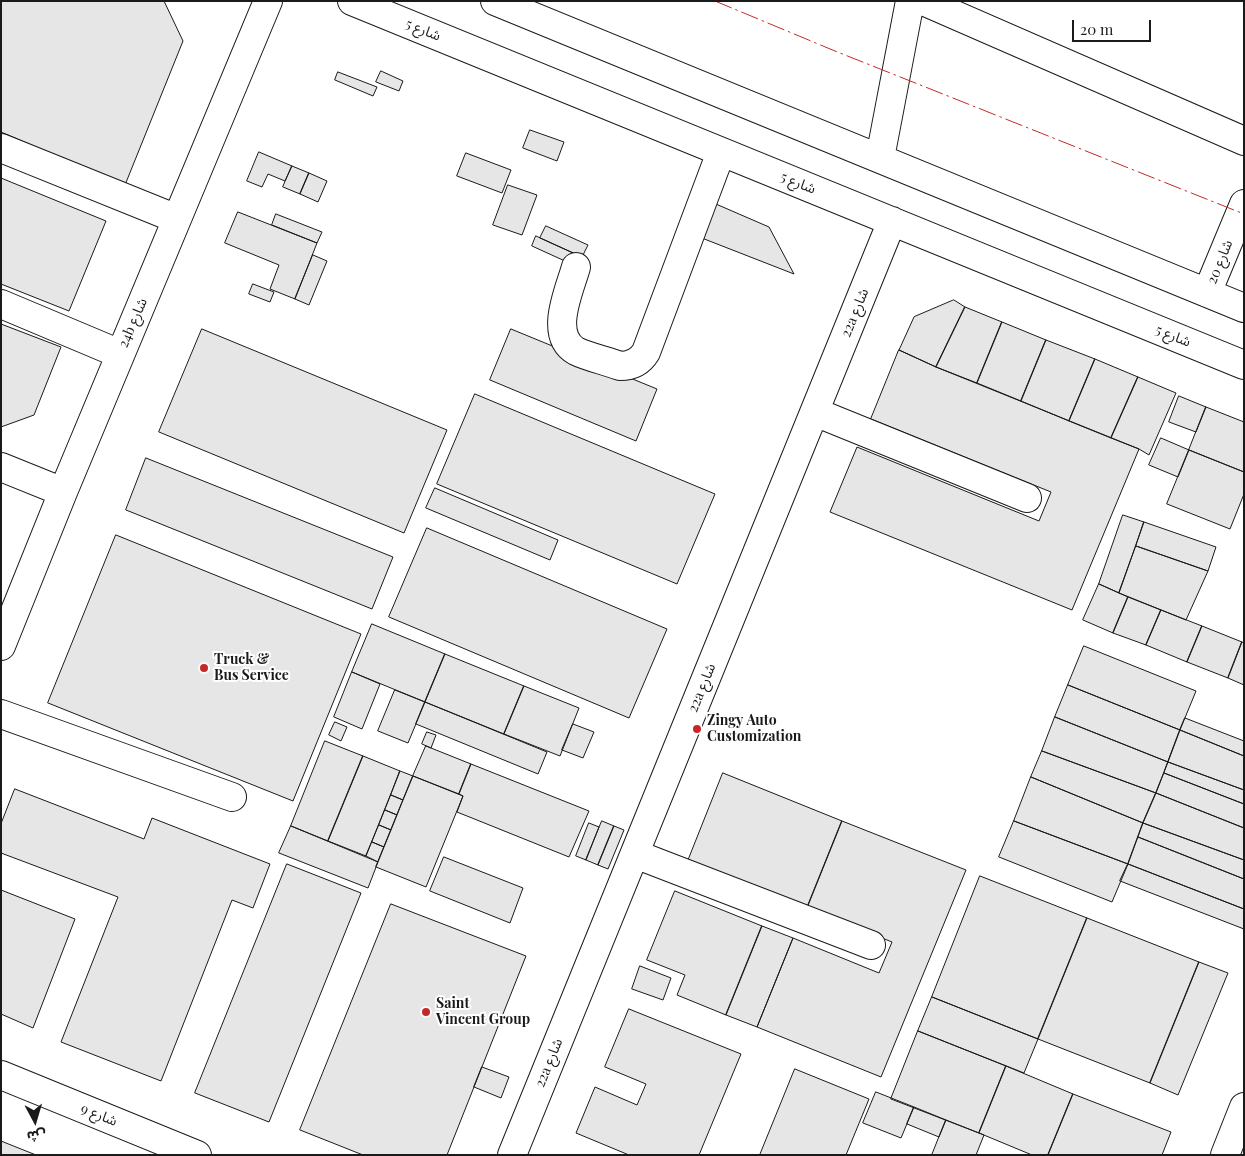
<!DOCTYPE html>
<meta charset="utf-8">
<style>
body{margin:0}
#map{position:relative;width:1245px;height:1156px;overflow:hidden;background:#fff;font-family:"Playfair Display","Noto Sans Arabic",serif}
canvas{display:block}
.frame{position:absolute;inset:0;border:2px solid #1a1a1a;pointer-events:none}
.north{position:absolute;left:10px;top:1096px;width:50px;height:50px;-webkit-text-stroke:4px #fff;paint-order:stroke;rotate:174deg;font-size:14px;font-weight:700;line-height:20px;text-align:center;color:#1a1a1a}
.north::after{content:'';display:block;margin:auto;width:18px;height:22px;background:#1a1a1a;clip-path:polygon(50% 0,100% 100%,50% 72%,0 100%)}
.scale{position:absolute;left:1072px;top:20px;width:79px;height:22px;box-sizing:border-box;border:2px solid #1a1a1a;border-top:0;padding-left:6px;font-size:15px;line-height:18px;white-space:nowrap;color:#1a1a1a;-webkit-text-stroke:4px #fff;paint-order:stroke}
</style>
<div id="map">
<canvas width="1245" height="1156"></canvas>
<div class="frame"></div>
<div class="north">ش</div>
<div class="scale">20 m</div>
</div>
<script>
const ctx = document.querySelector('canvas').getContext('2d');
ctx.lineJoin = 'round';
function paint(path, color) { ctx.fillStyle = color; ctx.fill(path, 'evenodd'); }
function trace(path, color, width, dash) { ctx.strokeStyle = color; ctx.lineWidth = width; ctx.lineCap = dash ? 'butt' : 'round'; ctx.setLineDash(dash || []); ctx.stroke(path); }
function write(font, color, halo, rows, align = 'center') {
  ctx.font = font + ' "Playfair Display","Noto Sans Arabic",serif'; ctx.lineWidth = 4; ctx.setLineDash([]); ctx.textBaseline = 'middle'; ctx.strokeStyle = halo; ctx.fillStyle = color; for (const [text, x, y, turn = 0] of rows) {
    ctx.save(); ctx.translate(x, y); ctx.rotate((+turn || 0) * Math.PI / 180); ctx.textAlign = isNaN(turn) ? turn : align; if (halo) ctx.strokeText(text, 0, 0); ctx.fillText(text, 0, 0); ctx.restore();
  }
}
const building = new Path2D(`
 M1,1H164L183,41L125,185L1,132Z
 M381,71L403,81L399,91L376,82Z
 M338,72L377,87L373,96L335,80Z
 M530,130L564,142L557,161L523,148Z
 M259,152L292,166L285,181L268,174L262,187L247,181Z
 M466,153L511,170L502,193L457,176Z
 M292,166L309,173L300,194L283,187Z
 M309,173L327,181L318,202L300,194Z
 M1,178L106,221L69,311L1,284Z
 M508,185L537,195L522,235L493,225Z
 M709,201L769,227L794,274L694,235Z
 M238,212L317,243L295,299L270,289L279,265L225,243Z
 M276,214L322,232L317,243L272,225Z
 M546,226L588,245L582,257L540,238Z
 M536,236L582,257L578,267L532,246Z
 M313,255L327,261L309,305L295,299Z
 M253,284L274,292L270,302L249,294Z
 M954,300L965,307L936,367L899,350L914,317Z
 M965,307L1002,322L977,383L936,367Z
 M1002,322L1046,340L1021,401L977,383Z
 M1,324L61,347L34,415L1,427Z
 M202,329L447,430L404,533L159,432Z
 M511,329L657,389L636,441L490,380Z
 M1046,340L1095,359L1069,421L1021,401Z
 M899,350L936,367L1139,449L1072,610L830,512L857,447L1039,521L1051,492L871,419Z
 M1095,359L1138,377L1111,438L1069,421Z
 M1138,377L1176,393L1149,455L1139,449L1111,438Z
 M475,394L715,494L677,584L437,484Z
 M1179,396L1206,407L1196,432L1169,422Z
 M1206,407L1244,422V472L1189,450Z
 M1161,438L1189,450L1178,477L1149,465Z
 M1189,450L1244,472V494L1230,529L1167,504Z
 M146,458L393,557L372,609L126,510Z
 M435,488L558,540L550,560L426,508Z
 M1123,515L1144,522L1119,593L1099,584Z
 M1144,522L1216,547L1208,571L1136,546Z
 M427,528L667,629L629,718L389,617Z
 M116,535L361,634L293,801L48,703Z
 M1136,546L1208,571L1186,620L1119,593Z
 M1099,584L1128,597L1113,633L1083,620Z
 M1128,597L1161,610L1146,645L1113,633Z
 M1161,610L1202,626L1187,662L1146,645Z
 M372,624L445,654L425,702L352,672Z
 M1202,626L1242,642L1228,678L1187,662Z
 M1242,642L1244,643V685L1228,678Z
 M1084,646L1196,691L1180,730L1068,685Z
 M445,654L524,686L504,734L425,702Z
 M352,672L380,684L362,729L334,717Z
 M1068,685L1180,730L1168,762L1055,717Z
 M524,686L579,708L560,756L504,734Z
 M395,690L425,702L408,743L378,731Z
 M425,702L547,752L538,774L416,724Z
 M1055,717L1168,762L1156,793L1042,751Z
 M1185,718L1244,741V756L1180,730Z
 M335,722L347,727L341,741L329,735Z
 M573,724L594,732L583,758L562,750Z
 M1180,730L1244,756V790L1168,762Z
 M427,732L436,735L431,748L422,744Z
 M325,741L363,756L328,841L291,826Z
 M426,746L471,764L459,794L413,776Z
 M1042,751L1156,793L1143,823L1031,777Z
 M363,756L400,771L366,856L328,841Z
 M1168,762L1244,790V804L1164,773Z
 M471,764L589,811L569,857L457,812L463,796L459,794Z
 M400,771L413,776L403,800L391,795Z
 M723,773L842,821L807,908L688,861Z
 M1164,773L1244,804V828L1156,793Z
 M413,776L463,796L426,887L376,867Z
 M1031,777L1143,823L1128,864L1014,821Z
 M15,789L144,839L152,818L270,864L253,908L232,900L161,1081L61,1042L118,897L1,853V824Z
 M1156,793L1244,828V860L1143,823Z
 M391,795L403,800L397,815L385,810Z
 M385,810L397,815L391,830L379,825Z
 M602,821L614,826L598,865L586,860Z
 M842,821L966,870L881,1077L757,1027L793,938L879,973L892,942L807,908Z
 M1014,821L1128,864L1112,902L999,857Z
 M589,823L599,827L586,860L576,856Z
 M1143,823L1244,860V879L1138,837Z
 M379,825L391,830L384,847L372,842Z
 M291,826L378,862L368,888L279,853Z
 M614,826L624,830L608,869L598,865Z
 M1138,837L1244,879V909L1128,864Z
 M372,842L384,847L378,862L366,856Z
 M444,857L523,888L510,923L430,891Z
 M287,864L361,893L269,1122L195,1093Z
 M1128,864L1244,909V929L1120,881Z
 M980,876L1087,918L1038,1039L932,997Z
 M1,890L75,919L33,1028L1,1014Z
 M675,891L762,926L726,1015L677,995L685,975L647,960Z
 M391,904L526,956L447,1155H363L300,1130Z
 M1087,918L1199,962L1150,1083L1038,1039Z
 M762,926L793,938L757,1027L726,1015Z
 M1199,962L1228,973L1178,1095L1150,1083Z
 M640,966L671,978L663,1000L632,989Z
 M932,997L1038,1039L1024,1073L918,1031Z
 M629,1009L741,1054L699,1155H629L576,1133L595,1087L637,1105L646,1084L605,1067Z
 M918,1031L1006,1066L979,1133L891,1099Z
 M1006,1066L1073,1094L1048,1155H1032L979,1133Z
 M482,1067L509,1077L501,1098L474,1087Z
 M795,1069L869,1099L846,1155H760Z
 M876,1092L914,1107L901,1138L863,1123Z
 M1073,1094L1171,1132L1162,1155H1048Z
 M914,1107L946,1120L939,1137L907,1124Z
 M946,1120L984,1135L976,1155H932Z
 M1,1141L36,1155H1Z`);
paint(building, '#e6e6e6');
trace(building, '#1a1a1a', 1);
const minor = new Path2D(`
 M352,1L1244,365
 M495,1L1244,308
 M923,1L1244,141
 M1,148L177,219
 M880,158L910,1
 M576,267C570,289 548,335 576,351C588,357 607,361 620,366C631,366 640,362 646,352L721,152
 M1207,293L1244,204
 M1,304L120,354
 M815,412L1027,498
 M1,467L63,492
 M1,646L63,492L268,1
 M1,714L232,797
 M635,854L871,945
 M1,1075L197,1155
 M512,1155L892,221
 M1225,1155L1244,1107`);
trace(minor, '#1a1a1a', 30);
trace(minor, '#fff', 28);
trace(new Path2D(`
 M715,1L835,51L1244,214`), '#c62828', 1, [18, 4, 2.5, 4]);
for (const [x, y, r, color] of [
 [204,668,5,"#c62828"],
 [697,729,5,"#c62828"],
 [426,1012,5,"#c62828"]
]) { const dot = new Path2D(); dot.arc(x, y, r, 0, 2 * Math.PI); ctx.fillStyle = color; ctx.fill(dot); trace(dot, '#fff', 2); }
write('14px', '#1a1a1a', '#fff', [
 ["شارع 5",423,30,22],
 ["شارع 5",798,183,22],
 ["شارع 20",1220,262,-68],
 ["22a شارع",855,313,-68],
 ["24b شارع",133,323,-67],
 ["شارع 5",1173,336,22],
 ["22a شارع",702,688,-68],
 ["22a شارع",549,1063,-68],
 ["شارع 9",99,1115,22]
]);
write('bold 14px', '#1a1a1a', '#fff', [
 ["Truck &",214,660],
 ["Bus Service",214,676],
 ["Zingy Auto",707,721],
 ["Customization",707,737],
 ["Saint",436,1004],
 ["Vincent Group",436,1020]
], 'left');
</script>
